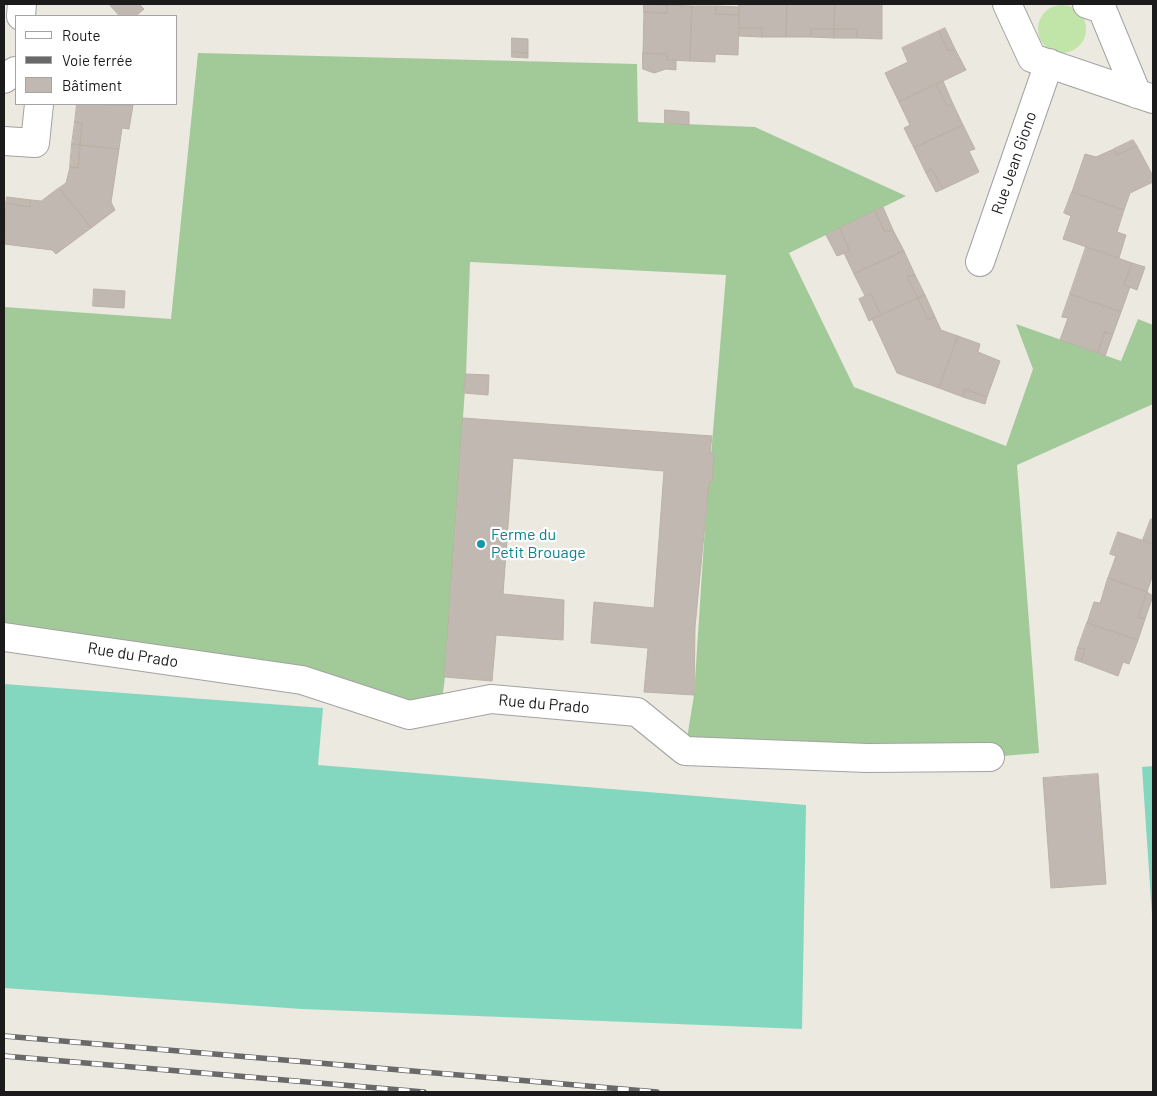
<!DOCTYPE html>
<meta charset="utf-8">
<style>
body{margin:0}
#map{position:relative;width:1157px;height:1096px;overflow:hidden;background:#ece9e1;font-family:Barlow,sans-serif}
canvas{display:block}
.frame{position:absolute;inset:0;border:5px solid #1b1b1b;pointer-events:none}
.legend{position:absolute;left:15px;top:15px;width:162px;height:90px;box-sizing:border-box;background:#fff;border:1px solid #a4a4a4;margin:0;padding:6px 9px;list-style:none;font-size:15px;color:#1b1b1b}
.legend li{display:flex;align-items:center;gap:10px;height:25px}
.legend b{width:25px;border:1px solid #a4a4a4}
</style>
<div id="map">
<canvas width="1157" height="1096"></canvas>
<div class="frame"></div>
<ul class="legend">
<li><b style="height:6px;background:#fff"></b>Route</li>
<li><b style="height:6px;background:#696969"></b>Voie ferrée</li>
<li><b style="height:14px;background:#c0b8b1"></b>Bâtiment</li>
</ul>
</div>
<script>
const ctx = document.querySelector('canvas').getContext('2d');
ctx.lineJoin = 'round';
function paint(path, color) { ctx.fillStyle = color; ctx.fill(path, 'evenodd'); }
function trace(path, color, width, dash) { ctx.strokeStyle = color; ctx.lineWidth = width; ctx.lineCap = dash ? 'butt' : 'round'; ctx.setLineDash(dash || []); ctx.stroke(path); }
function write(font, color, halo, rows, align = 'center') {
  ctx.font = font + ' Barlow,sans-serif'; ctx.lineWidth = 4.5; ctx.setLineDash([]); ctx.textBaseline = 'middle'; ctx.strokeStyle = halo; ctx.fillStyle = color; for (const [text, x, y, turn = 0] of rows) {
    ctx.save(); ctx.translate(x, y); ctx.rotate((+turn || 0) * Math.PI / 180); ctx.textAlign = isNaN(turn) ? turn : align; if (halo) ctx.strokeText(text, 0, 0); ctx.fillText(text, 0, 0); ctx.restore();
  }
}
paint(new Path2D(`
 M1038 29a24 24 0 1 1 48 0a24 24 0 1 1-48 0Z`), '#c1e4a9');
paint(new Path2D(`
 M198,53L637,64L638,122L755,127L906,196L789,253L854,387L1006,446L1033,369L1016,324L1121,361L1138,319L1153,325V404L1017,465L1039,753L990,757L685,751L694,695L705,527L726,275L470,262L466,374L445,677L441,709L302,680L4,637V307L171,319Z`), '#a2c998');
paint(new Path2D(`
 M4,684L323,708L318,765L806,805L802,1029L302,1009L4,988Z
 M1153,766V930L1142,767Z`), '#83d7be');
const building = new Path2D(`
 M109,4H139L144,9L136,16H120Z
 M644,4L667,5V13L644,12Z
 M739,4H787L786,37H762V28H739Z
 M787,4H835L834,29H811V37H786Z
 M835,4H882V39L857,38V29H834Z
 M667,5L692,6L690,61L667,60V54L643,53L644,12L667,13Z
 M692,6H717L715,14L739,15L738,55L715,54V62L690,61Z
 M717,6L739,7V15L715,14Z
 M739,28H762V37L739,36Z
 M945,28L955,49L948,51L939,31Z
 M811,29H834V38L811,37Z
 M834,29H857V38H834Z
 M939,31L948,51L955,49L966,70L899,102L885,73L908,62L902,48Z
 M512,38L528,39V53L512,52Z
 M512,52L528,53V58L512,57Z
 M643,53L667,54V60L676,61V70L666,69L654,73L643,69Z
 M943,81L953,104L947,106L936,84Z
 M936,84L947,106L953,104L963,125L914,148L904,128L910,125L899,102Z
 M77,104L133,105L129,129L122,128L119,149L80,145L82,123L75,122Z
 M665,110L689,112V125L665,123Z
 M75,122L82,123L80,145L72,144Z
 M963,125L975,149L969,151L979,172L943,189L932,169L926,173L914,148Z
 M1133,140L1137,146L1117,155L1114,149Z
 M72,144L80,145L78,168L70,167Z
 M80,145L119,149L111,202L115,210L91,228L59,188L66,183L70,167L78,168Z
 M1137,146L1153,176V182L1130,193L1124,210L1072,192L1085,154L1096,157L1114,149L1117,155Z
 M932,169L943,189L936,192L926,173Z
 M59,188L91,228L56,254L52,250L4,244L6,203L30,207L31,200L41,201Z
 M1072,192L1124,210L1117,232L1126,235L1119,258L1063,239L1071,216L1064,213Z
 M7,197L31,200L30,207L6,203Z
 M883,207L893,230L885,232L875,211Z
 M875,211L885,232L893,230L904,251L854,274L844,253L850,251L840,228Z
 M840,228L850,251L837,256L826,235Z
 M1086,247L1132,263L1124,285L1130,287L1121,312L1070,294Z
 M904,251L915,275L907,277L918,298L881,315L871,294L865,296L854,274Z
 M1132,263L1145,267L1137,290L1124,285Z
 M915,275L925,295L918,298L907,277Z
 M94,289L125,291L124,308L93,306Z
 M871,294L881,315L869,321L859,299Z
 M1070,294L1121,312L1113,334L1105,332L1098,353L1060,340L1068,318L1062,317Z
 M925,295L935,317L928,320L918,298Z
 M918,298L928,320L935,317L941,330L958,336L939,388L897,373L872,319Z
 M1105,332L1113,334L1105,356L1098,353Z
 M958,336L980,344L978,352L1000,361L987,397L965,389L963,397L939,388Z
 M466,374L489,375L488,395L464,393Z
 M965,389L987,397L985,404L963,397Z
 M463,418L712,436L710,452L714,453L712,482H709L695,627L694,695L644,692L648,648L591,643L594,602L654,608L664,471L513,458L503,594L564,600L563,640L496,635L492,681L445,677Z
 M1151,519L1153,520V544L1143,540Z
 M1118,532L1153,544V574L1147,592L1108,578L1116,556L1110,554Z
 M1108,578L1147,592L1138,617L1145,619L1138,640L1087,623L1094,602L1100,603Z
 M1147,592L1153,596L1145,619L1138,617Z
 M1087,623L1138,640L1129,664L1123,662L1118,676L1081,662L1085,649L1078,648Z
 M1078,648L1085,649L1081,662L1075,660Z
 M1098,774L1106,884L1051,888L1043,778Z`);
paint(building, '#c0b8b1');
trace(building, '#bcb1a4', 1);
const minor = new Path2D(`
 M1007,4L1032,58L1153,99
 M1087,4L1102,9L1137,94
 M21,16L22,4
 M4,79L15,71
 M4,141L35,143L39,104
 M980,262L1049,63
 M4,637L302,680L409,715L491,699L637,712L685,751L867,758L990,757`);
trace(minor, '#a2a2a2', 30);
trace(minor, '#fff', 28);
const rail = new Path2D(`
 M4,1036L657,1092
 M4,1056L424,1092`);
trace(rail, '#696969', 5.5);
trace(rail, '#fff', 4, [11]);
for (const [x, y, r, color] of [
 [481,544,5,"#0f9aa8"]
]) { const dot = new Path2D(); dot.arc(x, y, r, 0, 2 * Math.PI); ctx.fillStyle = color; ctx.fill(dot); trace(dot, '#fff', 2); }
write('16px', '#1b1b1b', '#fff', [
 ["Rue Jean Giono",1014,163,-71],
 ["Rue du Prado",133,655,9],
 ["Rue du Prado",544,704,5]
]);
write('16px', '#0d838f', '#fff', [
 ["Ferme du",491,535],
 ["Petit Brouage",491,553]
], 'left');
</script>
